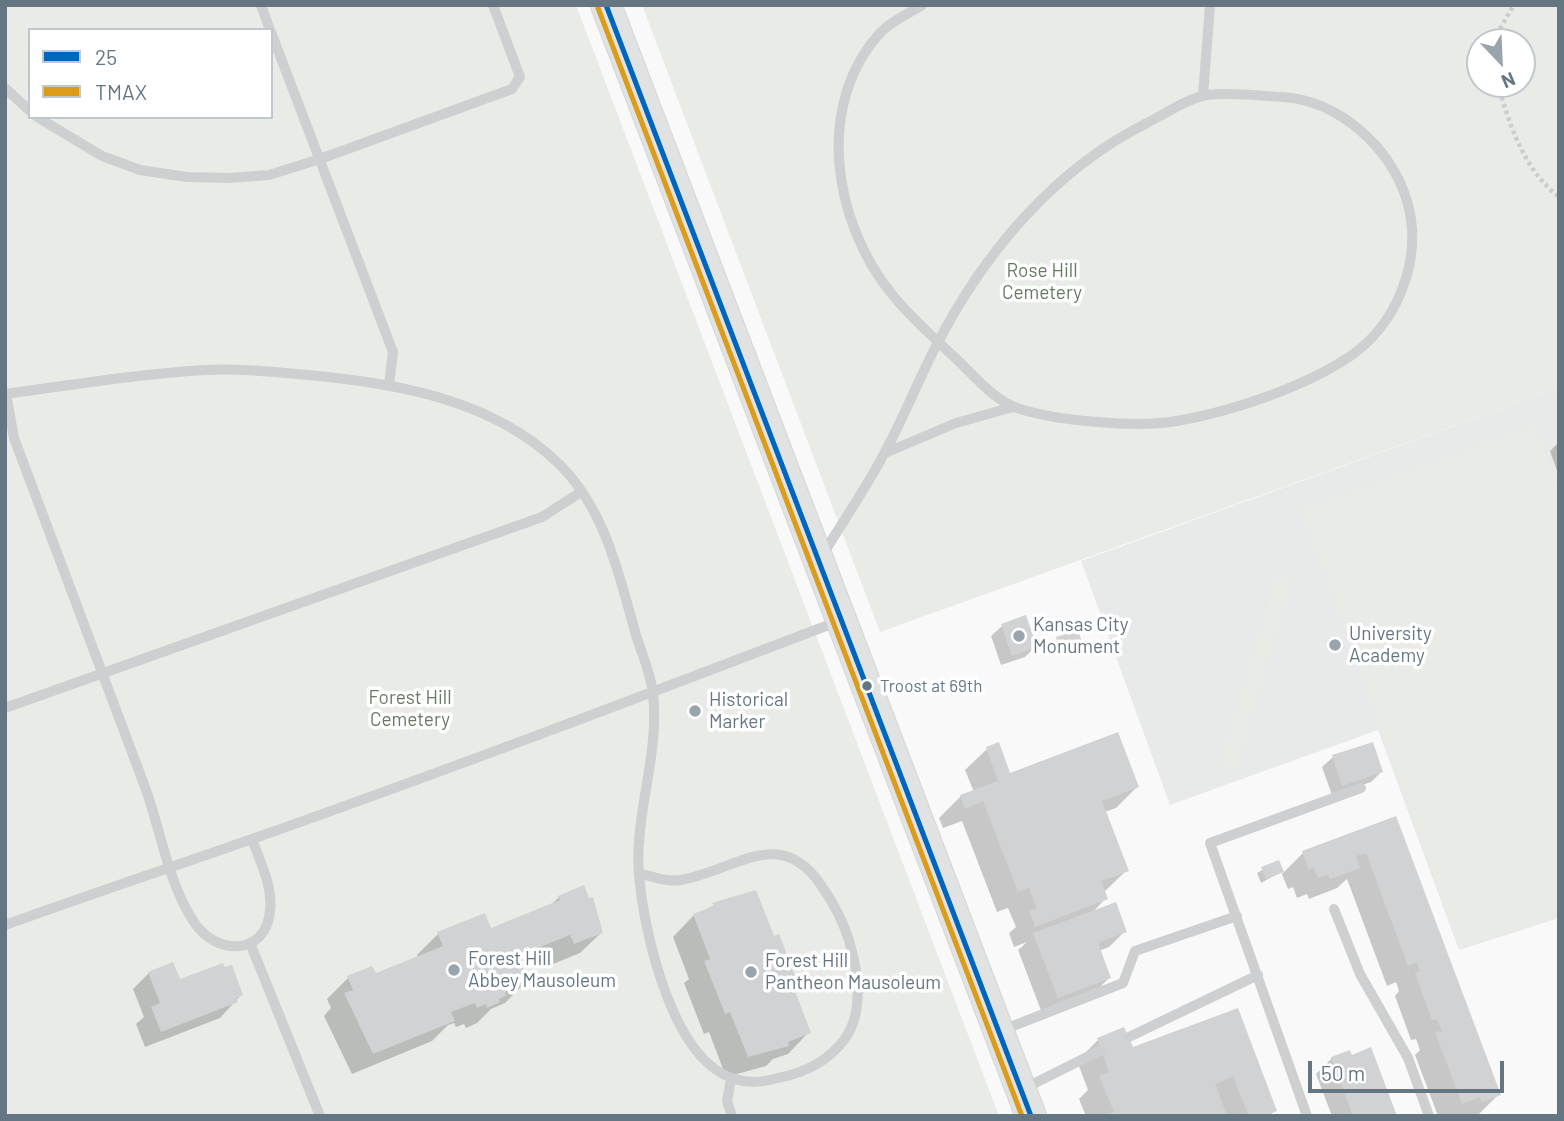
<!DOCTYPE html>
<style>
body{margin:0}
#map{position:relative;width:1564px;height:1121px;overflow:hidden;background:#f9f9f9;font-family:Barlow,sans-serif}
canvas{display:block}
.frame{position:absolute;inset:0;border:7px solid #657683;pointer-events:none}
.legend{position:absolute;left:28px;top:28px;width:245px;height:91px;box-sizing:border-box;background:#fff;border:2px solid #c1c8cd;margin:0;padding:9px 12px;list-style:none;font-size:21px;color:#657683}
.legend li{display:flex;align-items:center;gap:14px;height:35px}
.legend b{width:35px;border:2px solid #c1c8cd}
.north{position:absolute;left:1466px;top:28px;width:70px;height:70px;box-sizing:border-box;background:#fff;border:2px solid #c1c8cd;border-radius:50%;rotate:157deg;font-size:19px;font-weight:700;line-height:28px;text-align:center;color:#657683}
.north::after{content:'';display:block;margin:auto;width:24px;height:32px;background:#99a4ac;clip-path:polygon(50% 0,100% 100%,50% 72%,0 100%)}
.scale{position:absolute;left:1308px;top:1061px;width:196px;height:32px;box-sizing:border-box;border:4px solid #657683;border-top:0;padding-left:9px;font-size:21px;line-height:24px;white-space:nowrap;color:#657683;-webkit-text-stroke:5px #fff;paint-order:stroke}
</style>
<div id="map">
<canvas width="1564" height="1121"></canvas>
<div class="frame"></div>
<ul class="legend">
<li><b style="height:9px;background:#0065bd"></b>25</li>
<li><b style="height:9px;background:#da9c1a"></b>TMAX</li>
</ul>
<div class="north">N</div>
<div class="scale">50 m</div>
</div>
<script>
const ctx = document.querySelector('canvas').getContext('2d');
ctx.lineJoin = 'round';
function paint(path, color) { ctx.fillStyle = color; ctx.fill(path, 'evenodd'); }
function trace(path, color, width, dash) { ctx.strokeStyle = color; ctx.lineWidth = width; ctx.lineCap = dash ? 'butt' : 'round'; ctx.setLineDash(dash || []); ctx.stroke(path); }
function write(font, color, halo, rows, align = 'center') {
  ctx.font = font + ' Barlow,sans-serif'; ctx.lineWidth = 7; ctx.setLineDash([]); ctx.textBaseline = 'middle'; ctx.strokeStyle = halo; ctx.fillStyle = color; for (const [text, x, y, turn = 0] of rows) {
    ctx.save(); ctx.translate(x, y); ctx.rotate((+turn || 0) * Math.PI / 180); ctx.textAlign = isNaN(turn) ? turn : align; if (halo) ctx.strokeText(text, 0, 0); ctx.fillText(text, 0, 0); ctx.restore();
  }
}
paint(new Path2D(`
 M1559,388V918L1459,950L1378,730L1170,805L1081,561Z`), '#e8e9e9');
paint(new Path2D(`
 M5,5H576L999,1116H5ZM30,30H271V117H30Z
 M642,5H1559V388L880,632ZM1480,42H1522V84H1480Z
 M1536,425L1559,488V916L1460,948L1301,509Z
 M1276,576L1292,580L1237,768L1220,763Z`), '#e8ebe6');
paint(new Path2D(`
 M1559,442V476L1550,451Z
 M1025,617L1035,647L1025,657L1001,665L991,636L1002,626Z
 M1057,639L1081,644L1057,656L1053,643Z
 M998,745L1009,775L1137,787L1116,808L1105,812L1127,870L1104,892L1106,898L1092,913L1125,931L1109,947L1099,951L1109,978L1093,994L1042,1013L1018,950L1027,942L1014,947L1009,933L1016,927L1008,908L997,912L962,821L943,828L939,818L960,797L974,792L965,770L987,749Z
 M1333,757L1381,772L1371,782L1332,795L1322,767Z
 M1395,818L1499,1094L1477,1116H1438L1415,1055L1420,1050L1416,1039L1411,1040L1395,996L1399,991L1396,982L1387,986L1347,879L1337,888L1309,899L1307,894L1297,898L1293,887L1288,889L1281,872L1261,883L1257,873L1278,862L1282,874L1303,853Z
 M559,897L602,932L580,953L553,964L549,955L524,965L521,968L526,982L505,1003L491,1009L477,1023L466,1028L464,1024L456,1027L454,1023L448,1025L432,1041L352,1074L324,1016L331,1008L327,999L348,978L375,976L418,958L417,955L438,934L490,930L550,906Z
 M732,897L773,938L796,983L792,987L809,1032L788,1054L773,1059L766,1066L726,1077L709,1032L704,1034L684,983L689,979L673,937L694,915Z
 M149,973L179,982L241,995L220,1018L145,1047L136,1024L144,1017L133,989Z
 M1237,1010L1275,1110L1269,1116H1086L1079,1099L1088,1090L1077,1061L1098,1040L1132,1050Z
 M1332,1058L1395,1116H1332L1316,1074Z`), '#0003');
paint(new Path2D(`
 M1026,615L1037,647L1012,656L1001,624Z
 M1078,630L1083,645L1062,652L1056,637Z
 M1118,732L1139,787L1102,801L1129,871L1101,881L1108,899L1035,927L1029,911L1037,908L1029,888L1018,892L983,801L965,809L960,795L998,781L986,747L999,742L1010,773Z
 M1373,742L1383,772L1342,786L1332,755Z
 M1396,816L1501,1095L1482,1102L1480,1097L1462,1104L1435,1032L1442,1031L1437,1019L1432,1020L1415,973L1420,971L1417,962L1408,966L1366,853L1356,856L1360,868L1330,879L1328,874L1318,878L1314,867L1309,870L1302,851Z
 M1279,860L1284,872L1266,879L1261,867Z
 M584,885L589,898L593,897L603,933L574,944L570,935L530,951L533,958L521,963L528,982L505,992L506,996L499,999L500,1002L487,1008L486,1004L477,1008L475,1003L451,1012L455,1021L373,1054L344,993L353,990L347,976L372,966L376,973L443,946L437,932L485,913L491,928L560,900L558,896Z
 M756,890L774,936L779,934L798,984L793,986L811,1033L788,1042L789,1046L748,1057L730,1012L725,1014L704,961L710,959L693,914L714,906L712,903Z
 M1116,902L1127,932L1098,943L1111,978L1058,998L1033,933Z
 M173,962L180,979L223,963L225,967L232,965L243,995L236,998L238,1002L161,1032L151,1007L160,1003L148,972Z
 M1238,1008L1277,1111L1264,1116H1249L1233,1076L1215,1084L1227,1116H1104L1114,1112L1099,1076L1109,1072L1097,1038L1124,1027L1133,1047Z
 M1371,1047L1397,1116H1353L1331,1057L1350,1050L1352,1055Z`), '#d0d2d3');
const secondary = new Path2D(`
 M606,5L1031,1116`);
trace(secondary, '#d5d6d7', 32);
trace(new Path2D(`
 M1496,42L1498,32L1514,5
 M1498,84C1509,124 1524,170 1559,197`), '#cbcccd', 4.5, [3.5, 3.5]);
trace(new Path2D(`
 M261,5L270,30
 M271,32L393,352L389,385
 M5,88L30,111
 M1203,95L1210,5
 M37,117L102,156L140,170L187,177L229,178L269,175L320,159L512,89L520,77L493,5
 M5,394C71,385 138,374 204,370C239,368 274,372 308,375C395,383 492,399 558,463C605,508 619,575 636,635C642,654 651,674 653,694C660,755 634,814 639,875C644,932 672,1061 735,1079C750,1084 763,1082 778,1078C804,1073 828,1061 844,1040C863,1015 859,976 851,948C846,927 834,903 821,885C779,824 735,871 681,880C666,882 653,877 639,873
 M6,394L14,438C58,555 102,671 145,787C161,831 168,883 194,922C216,956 266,956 270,911C273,886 260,862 252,839
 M885,453L956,423L1013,407
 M822,556C843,521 867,487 886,450C904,417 918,381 935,348C983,254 1053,170 1147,123C1165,114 1188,98 1207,95C1232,92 1259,96 1283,97C1340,101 1391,148 1407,201C1424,259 1397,327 1346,359C1301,388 1230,412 1177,421C1137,428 1056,421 1017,408C993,400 970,371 951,354C931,335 908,315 891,293C833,221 814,103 882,31C893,20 910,13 922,5
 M5,708L542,517L581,492
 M1334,909L1360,974L1408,1058L1429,1116
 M5,925C88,895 172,867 255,838C451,769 645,695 839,621
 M250,943L320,1116
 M1000,1031L1123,983L1135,951L1237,916
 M1129,1037L1258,975
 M731,1079L727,1101L732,1116
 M1023,1089L1101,1050
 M1307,1116L1210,843L1361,788`), '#cecfd0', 10);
trace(secondary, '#e1e2e2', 30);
trace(new Path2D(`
 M606,5L1031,1116`), '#0065bd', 5);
trace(new Path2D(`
 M598,8L1022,1116`), '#da9c1a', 5);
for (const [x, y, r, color] of [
 [1019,636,7,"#99a4ac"],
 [1335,645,7,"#99a4ac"],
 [867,686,6,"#657683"],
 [695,711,7,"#99a4ac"],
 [454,970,7,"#99a4ac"],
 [751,972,7,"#99a4ac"]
]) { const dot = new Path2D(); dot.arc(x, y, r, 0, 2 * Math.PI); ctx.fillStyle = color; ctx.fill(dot); trace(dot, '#fff', 2.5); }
write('17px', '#657683', '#fff', [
 ["Troost at 69th",880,686]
], 'left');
write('19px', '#687a64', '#fff', [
 ["Rose Hill",1042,271],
 ["Cemetery",1042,293],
 ["Forest Hill",410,698],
 ["Cemetery",410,720]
]);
write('19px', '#657683', '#fff', [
 ["Kansas City",1033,625],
 ["Monument",1033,647],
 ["University",1349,634],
 ["Academy",1349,656],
 ["Historical",709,700],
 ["Marker",709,722],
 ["Forest Hill",468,959],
 ["Abbey Mausoleum",468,981],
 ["Forest Hill",765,961],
 ["Pantheon Mausoleum",765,983]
], 'left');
</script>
